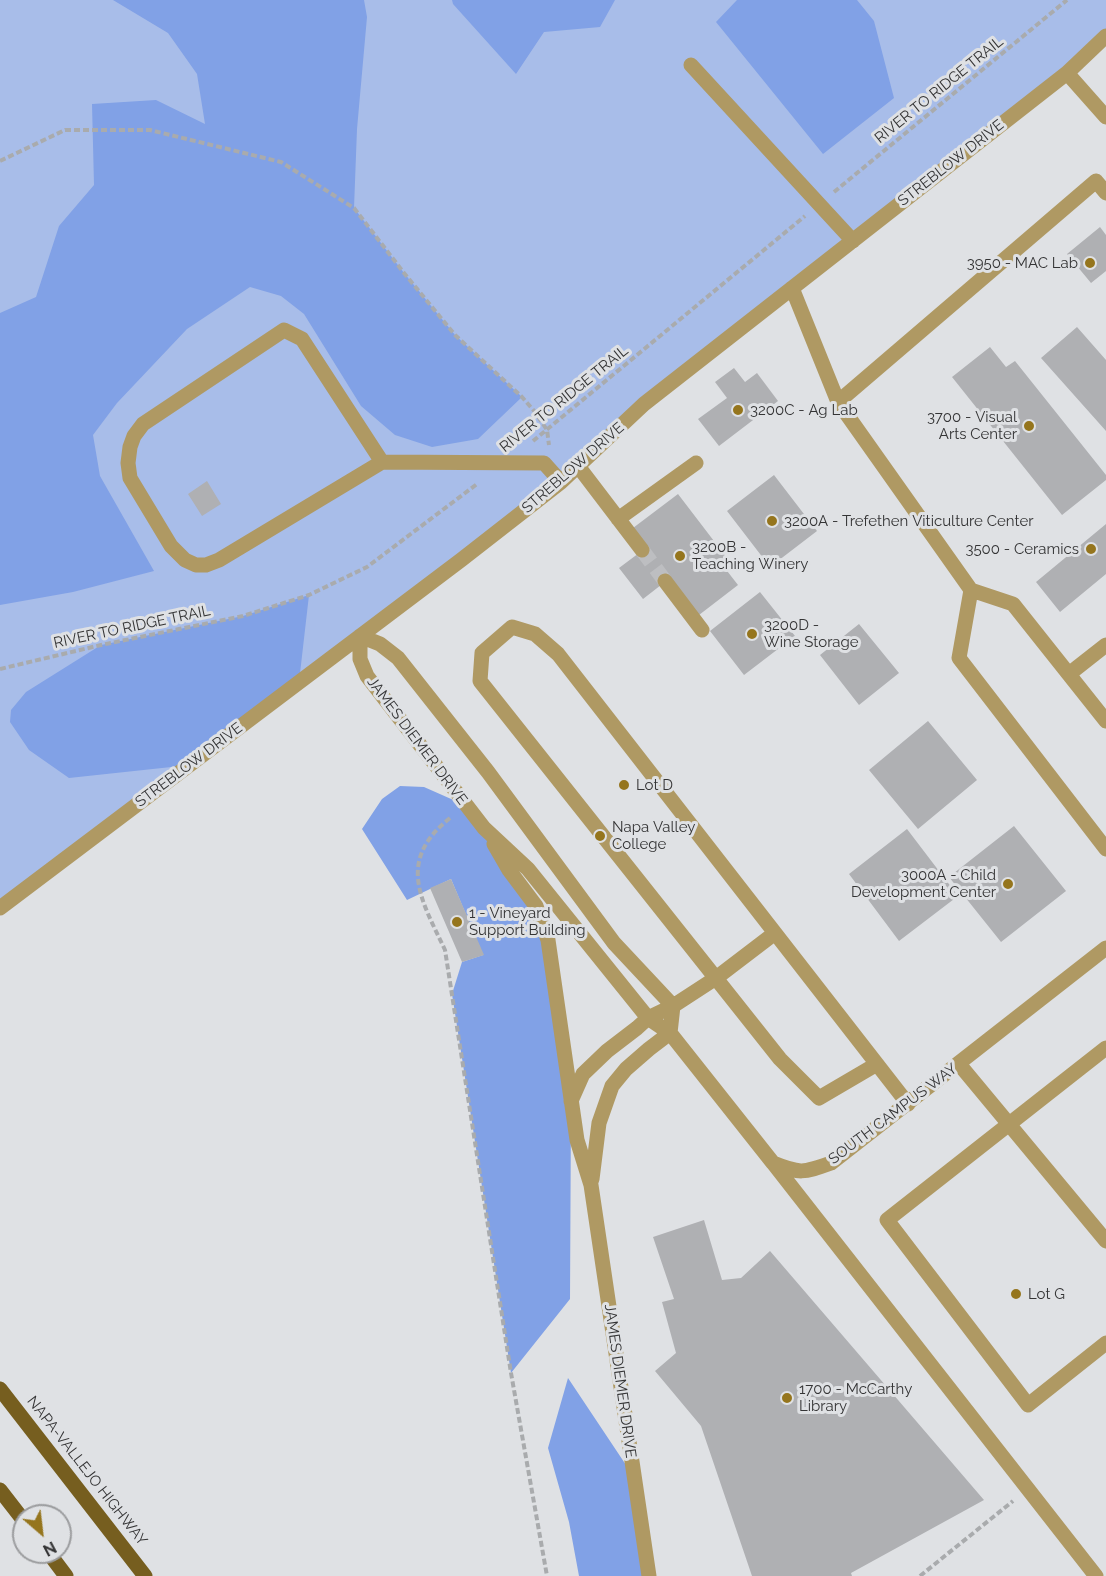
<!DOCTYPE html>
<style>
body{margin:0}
#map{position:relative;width:1106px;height:1576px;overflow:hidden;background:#dfe1e4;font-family:Raleway,sans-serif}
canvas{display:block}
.north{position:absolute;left:12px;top:1504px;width:60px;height:60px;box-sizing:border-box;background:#dfe1e4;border:2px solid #9b9c9e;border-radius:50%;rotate:152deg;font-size:16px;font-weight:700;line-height:24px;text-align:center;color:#343435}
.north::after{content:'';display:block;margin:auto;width:21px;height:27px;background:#95751d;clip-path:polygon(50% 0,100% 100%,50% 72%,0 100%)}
</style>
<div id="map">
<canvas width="1106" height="1576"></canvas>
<div class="north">N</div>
</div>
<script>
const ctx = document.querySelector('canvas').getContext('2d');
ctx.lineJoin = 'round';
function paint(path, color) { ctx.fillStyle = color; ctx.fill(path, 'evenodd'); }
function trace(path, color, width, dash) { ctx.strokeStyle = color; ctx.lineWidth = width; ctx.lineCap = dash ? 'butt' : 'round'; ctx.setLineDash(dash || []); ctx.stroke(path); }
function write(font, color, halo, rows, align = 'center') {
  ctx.font = font + ' Raleway,sans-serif'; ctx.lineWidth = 6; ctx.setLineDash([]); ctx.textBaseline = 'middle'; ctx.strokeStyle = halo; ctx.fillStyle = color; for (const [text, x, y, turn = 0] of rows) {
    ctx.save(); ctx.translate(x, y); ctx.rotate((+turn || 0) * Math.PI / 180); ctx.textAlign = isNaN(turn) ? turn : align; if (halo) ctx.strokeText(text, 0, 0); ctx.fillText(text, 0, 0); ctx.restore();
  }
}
paint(new Path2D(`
 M0,0H1106V36L853,241L561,482L0,908Z`), '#a8bde9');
paint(new Path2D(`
 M113,0H364L367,17L357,129L354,208L404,273L455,335L522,397L478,439L432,447L395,435L361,406L304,314L281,296L250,287L187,329L117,403L93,435L100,476L154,571L73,592L0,605V313L36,297L59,226L94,185L92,104L156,100L205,124L197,74L168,33Z
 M452,0H615L600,27L544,32L516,74L453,4Z
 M737,0H857L874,21L894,98L823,154L716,22Z
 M309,595L299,682L190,765L69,778L29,750L10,722L11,710L26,692L101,645L243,616Z
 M400,786L424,787L467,806L536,906L571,1101L570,1299L511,1373L452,994L462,962L483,955L451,879L407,900L362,829L382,799Z
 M568,1378L634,1477L649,1576H579L569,1522L548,1448Z`), '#81a1e6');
paint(new Path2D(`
 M1100,227L1106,235V271L1091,283L1067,254Z
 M1077,327L1106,360V431L1041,358Z
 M990,347L1006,367L1015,361L1106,475V480L1062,515L952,377Z
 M734,368L745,382L757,373L778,401L719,446L698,419L727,398L715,382Z
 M774,475L817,531L770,567L727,511Z
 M207,481L221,504L202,516L188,494Z
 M678,494L730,562L724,567L738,585L699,615L670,578L643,599L619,568L647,547L633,528Z
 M1106,524V574L1060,612L1036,582Z
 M760,592L795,636L744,675L710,631Z
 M859,624L899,673L859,705L820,655Z
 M928,721L977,780L918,829L869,770Z
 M1014,826L1066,891L1001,942L949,877Z
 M907,829L958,896L899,941L849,874Z
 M451,879L484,955L462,962L430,888Z
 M704,1220L722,1280L741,1278L770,1251L984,1500L851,1573L852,1576H752L701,1426L655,1371L676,1353L662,1302L674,1299L653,1237Z`), '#afb0b3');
trace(new Path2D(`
 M642,550L665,581`), '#bdbec1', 15, [15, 8]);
trace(new Path2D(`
 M0,161L65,130H150L281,162L354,208L404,273L455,335L522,397L535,412L547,430L549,445
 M834,192L1067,0
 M533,441L805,216
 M0,669L101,645L243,616L309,595L367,567L477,484
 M450,818C396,861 421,899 445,950L511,1373L547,1576
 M920,1576L1013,1501`), '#a9abad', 4, [6, 3]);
trace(new Path2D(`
 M691,65L853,241
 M1067,73L1106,117
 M792,288L838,402L971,590L1013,604L1106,721
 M838,402L1096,181L1106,193
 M382,462L302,339L284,330L143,424L134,436L130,447L128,463L130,478L171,546L185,560L196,565H206L219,560L382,462L544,463L561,482
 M578,466L642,550
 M618,519L696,463
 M665,581L702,630
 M971,590L959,658L1106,849
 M360,636V659L367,676L484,828L528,869L648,1018L670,1033L773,1163C800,1174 803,1173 831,1163L1106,948
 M360,636L380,644L398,658L488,772L614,943L673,1006L670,1033L649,1049L626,1069L612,1086L599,1123L592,1179
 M1069,674L1106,645
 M494,844L509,870L536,906L548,940L577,1140L591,1185L649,1576
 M0,908L461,560L561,482L644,404L1067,73L1106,36
 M1106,1048L887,1220L1028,1405L1106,1343
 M877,1064L819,1098L780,1059L480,681L482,653L512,627L535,634L558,654L908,1104
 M959,1064L1106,1241
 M571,1101L583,1074L607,1051L637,1028L648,1018L673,1006L716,978L775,933
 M773,1163L1096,1576`), '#af9963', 15);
trace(new Path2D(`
 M0,1389L145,1576
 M0,1490L24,1521
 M48,1552L66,1576`), '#765e1f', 15);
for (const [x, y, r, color] of [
 [1090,263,6,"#95751d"],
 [738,410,6,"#95751d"],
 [1029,426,6,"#95751d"],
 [772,521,6,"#95751d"],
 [1091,549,6,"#95751d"],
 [680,556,6,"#95751d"],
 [752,634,6,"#95751d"],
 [624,785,6,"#95751d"],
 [600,836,6,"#95751d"],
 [1008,884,6,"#95751d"],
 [457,922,6,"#95751d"],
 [1016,1294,6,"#95751d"],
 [787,1398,6,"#95751d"]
]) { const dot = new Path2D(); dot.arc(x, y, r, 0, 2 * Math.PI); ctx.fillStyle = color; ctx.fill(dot); trace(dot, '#dfe1e4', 2); }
write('15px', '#343435', '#dfe1e4', [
 ["RIVER TO RIDGE TRAIL",939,90,-39],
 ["STREBLOW DRIVE",951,163,-38],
 ["RIVER TO RIDGE TRAIL",564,399,-39],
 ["STREBLOW DRIVE",573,468,-41],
 ["RIVER TO RIDGE TRAIL",132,627,-12],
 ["JAMES DIEMER DRIVE",417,741,53],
 ["STREBLOW DRIVE",189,765,-37],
 ["SOUTH CAMPUS WAY",893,1114,-37],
 ["JAMES DIEMER DRIVE",620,1381,82],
 ["NAPA-VALLEJO HIGHWAY",87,1471,52]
]);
write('15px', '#343435', '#dfe1e4', [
 ["3950 - MAC Lab",1078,263,"right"],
 ["3200C - Ag Lab",750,410],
 ["3700 - Visual",1017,417,"right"],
 ["Arts Center",1017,434,"right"],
 ["3200A - Trefethen Viticulture Center",784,521],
 ["3200B -",692,547],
 ["Teaching Winery",692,564],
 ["3500 - Ceramics",1079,549,"right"],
 ["3200D -",764,625],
 ["Wine Storage",764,642],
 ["Lot D",636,785],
 ["Napa Valley",612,827],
 ["College",612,844],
 ["3000A - Child",996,875,"right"],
 ["Development Center",996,892,"right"],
 ["1 - Vineyard",469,913],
 ["Support Building",469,930],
 ["Lot G",1028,1294],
 ["1700 - McCarthy",799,1389],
 ["Library",799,1406]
], 'left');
</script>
